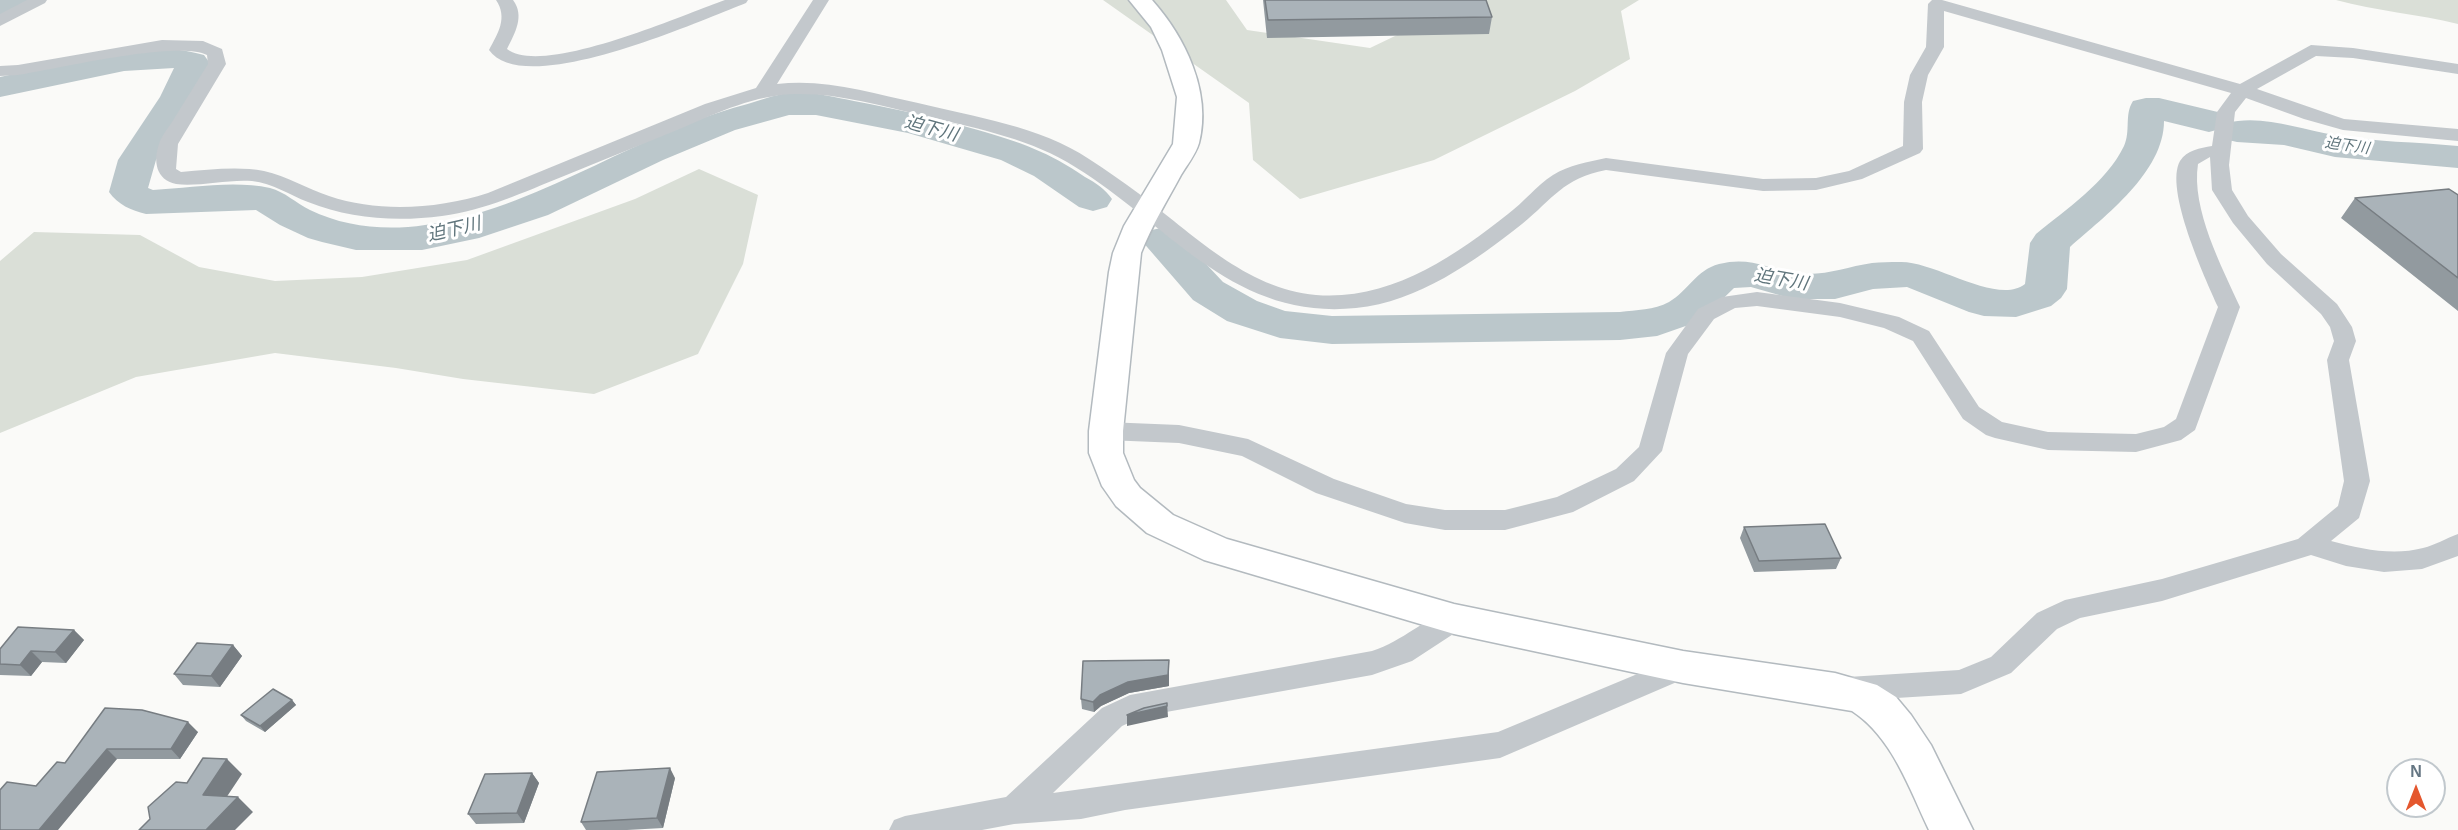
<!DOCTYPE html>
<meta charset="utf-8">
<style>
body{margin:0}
#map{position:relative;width:2458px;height:830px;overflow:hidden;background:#fafaf8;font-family:Arial,sans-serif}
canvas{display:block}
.north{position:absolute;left:2386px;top:758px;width:60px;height:60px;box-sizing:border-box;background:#fff;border:2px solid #c1c8cd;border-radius:50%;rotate:0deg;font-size:16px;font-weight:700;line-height:24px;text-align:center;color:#657683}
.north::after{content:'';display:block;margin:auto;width:21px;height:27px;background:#e4572e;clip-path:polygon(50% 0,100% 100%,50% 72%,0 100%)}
</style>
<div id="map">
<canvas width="2458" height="830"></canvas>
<div class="north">N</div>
</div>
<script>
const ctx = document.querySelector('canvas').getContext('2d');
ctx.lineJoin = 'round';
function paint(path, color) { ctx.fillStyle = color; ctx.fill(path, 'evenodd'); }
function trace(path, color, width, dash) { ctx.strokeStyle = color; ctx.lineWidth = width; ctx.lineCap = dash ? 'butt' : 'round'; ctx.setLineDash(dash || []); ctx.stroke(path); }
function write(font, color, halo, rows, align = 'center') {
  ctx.font = font + ' Arial,"Noto Sans JP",sans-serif'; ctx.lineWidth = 6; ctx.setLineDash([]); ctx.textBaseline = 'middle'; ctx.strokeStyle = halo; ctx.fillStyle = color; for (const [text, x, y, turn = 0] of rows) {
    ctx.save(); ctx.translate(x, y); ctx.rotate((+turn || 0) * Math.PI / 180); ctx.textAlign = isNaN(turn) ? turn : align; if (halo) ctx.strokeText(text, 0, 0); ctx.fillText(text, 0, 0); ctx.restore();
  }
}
paint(new Path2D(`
 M1103,0H1226L1247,30L1370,48L1443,13L1442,0H1639L1621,11L1630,59L1575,91L1434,160L1300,199L1253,160L1249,103Z
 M2336,0H2458V24C2418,14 2376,11 2336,0Z
 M699,169L758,195L743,264L698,354L594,394L463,379L396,368L275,353L136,377L0,433V261L34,232L140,235L199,267L275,281L362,277L467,260L635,199Z`), '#dadfd7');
paint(new Path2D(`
 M0,0H34C26,11 13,16 0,20Z
 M149,48C169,48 185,50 204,55L209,62L203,84L156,160L148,188L153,190C190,188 233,180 270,188C285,192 296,203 310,210C345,227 386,231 425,225C535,210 635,134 744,105C758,101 774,95 788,93C811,91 833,97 854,101C896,109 937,118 978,130C1020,142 1049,152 1085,177C1096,183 1105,189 1112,199L1107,207L1093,211L1079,207L1034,176L1001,160L908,133L816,115H789L735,130L663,160L548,215L479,238L422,250H356L322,242L308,238L280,225L256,210L146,214C131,210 118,205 109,192L118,160L160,97L174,68L124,71L0,97V77L98,56Z
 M2146,98H2159L2222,113L2227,121L2226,123C2262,114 2299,129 2334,135C2375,142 2417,142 2458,146V168L2335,157L2284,145L2237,142L2224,139L2219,131L2220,129L2209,132L2164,121C2164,172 2105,216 2070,247L2067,289L2061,298L2051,306L2016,317L1984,316L1969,312L1907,287L1873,289L1835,299H1793L1751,287L1734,288L1700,321L1657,336L1620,340L1332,344L1280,338L1227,321L1193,300L1141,240L1147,231L1161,228L1175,231L1223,282L1257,301L1285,311L1332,316L1620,312C1636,310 1654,310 1669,302C1688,291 1696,270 1719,264C1751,256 1766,269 1795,273C1824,277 1845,267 1872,263C1881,262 1890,262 1899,262C1934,260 1997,306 2025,284L2030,243L2036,234C2066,209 2106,183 2124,146C2131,131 2124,115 2133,101Z`), '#bbc7cb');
const secondary = new Path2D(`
 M1129,0H1152C1185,37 1212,92 1199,143C1196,154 1187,165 1181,175C1167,201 1152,225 1141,253L1123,431V453L1134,480L1140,488L1173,515L1227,539L1454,604L1683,651L1835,673L1877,685L1896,697L1911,715L1931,745L1973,830H1929C1909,788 1892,737 1852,711L1683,683L1454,634L1204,560L1147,533L1116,506L1102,486L1089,453V431L1109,272L1113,253L1124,226L1173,144L1177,97L1162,50L1151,27Z`);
trace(secondary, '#b3babf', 3);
paint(new Path2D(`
 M27,0H47L45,3L0,26V14Z
 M496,0H513C525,16 515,33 507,49C543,77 682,15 725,0H748L746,3C699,21 524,100 489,50C498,33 508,18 496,0Z
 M813,0H829L777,84C824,78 872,93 918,103C974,117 1040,126 1089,159C1106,170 1122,181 1138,193C1192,233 1246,289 1316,295C1389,301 1454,257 1508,214C1524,202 1536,186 1553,175C1569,165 1588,162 1606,158L1763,179L1816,178L1849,171L1903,146L1904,102L1910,75L1926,47L1928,4L1932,0H1942L2240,84L2311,45L2353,48L2458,64V74L2353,58L2316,56L2257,89L2344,119L2458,129V141L2343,130L2304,119L2246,98L2235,112L2229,165L2232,190L2248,216L2281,254L2337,304L2352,327L2356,341L2349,360L2370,481L2359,518L2331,541C2361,549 2393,556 2423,548C2436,545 2446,538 2458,534V556L2422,569L2384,572L2346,566L2311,555L2162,601L2080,618L2057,629L2011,673L1961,694L1848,701L1838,698L1834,689L1838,680L1848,677L1959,670L1991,657L2037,613L2065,600L2162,579L2298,539L2338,506L2344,481L2327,360L2334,341L2330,327L2321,314L2267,264L2233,223L2212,190L2210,157L2198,164C2191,209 2222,267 2240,307L2195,430L2181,440L2136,452L2048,450L1995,438L1986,435L1963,419L1913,341L1884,328L1840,317L1757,306L1735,308L1714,319L1688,354L1662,451L1634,481L1573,512L1505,530H1445L1405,523L1316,493L1242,456L1179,443L1106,440L1097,437L1094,431L1097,425L1106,422L1179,425L1248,439L1334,479L1406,504L1445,510H1505L1557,497L1616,469L1639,447L1666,353L1698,309L1722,297L1757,292L1840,303L1899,317L1929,331L1979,407L2002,422L2048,432L2136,434L2164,427L2176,419L2218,307C2205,278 2164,189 2180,161C2187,150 2200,148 2212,146L2217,112L2231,93L1944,11V47L1928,75L1922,102L1923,149L1920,153L1862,179L1816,190L1763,191L1606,170C1562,179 1554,198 1522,224C1475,261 1418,302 1356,308C1230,321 1165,219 1067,162C1024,137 970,127 922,115C880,106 839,93 796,94C755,95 719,112 682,128C643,144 603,160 564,176C524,192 486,210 442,216C397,222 350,219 308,202C289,195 273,183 252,181C228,179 198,187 176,184C156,180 153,161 159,144C161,137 168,128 172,122C184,103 196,83 208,64L207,55C178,40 56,69 18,75L0,76V66L18,65L162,40L203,41L222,49L226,64L178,144L176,169L181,172C208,170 237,166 264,171C287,176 307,189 329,196C379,213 438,209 488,193L705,104L756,88Z
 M1454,608L1464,611L1468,619L1464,627L1412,661L1372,675L1144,716L1122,726L1053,793L1498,732L1683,655L1693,659L1697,667L1693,675L1500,758L1125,810L1081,819L1014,824L982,830H889L894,820L905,816L1006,797L1102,708L1130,695L1372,651C1403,641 1425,618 1454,608Z`), '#c3c8cc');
paint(secondary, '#fff');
paint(new Path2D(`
 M1263,0H1486L1492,17L1489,34L1267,38Z
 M2458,195V311L2341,218L2355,198Z
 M1744,527L1841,558L1836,569L1754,572L1740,538Z
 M74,630L84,640L66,663L42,662L31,676L0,675V649Z
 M233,645L242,656L220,687L183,685L174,674Z
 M1169,671V686L1129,693L1101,706L1094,712L1082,709L1081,699Z
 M292,700L296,705L265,732L246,721L241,715Z
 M105,708L198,732L180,759H117L36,786L65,763Z
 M532,773L539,783L524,823L476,824L468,814Z
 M675,778L663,828L627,830H586L581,822Z`), '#929a9f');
paint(new Path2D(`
 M74,630L84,640L66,663L55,652Z
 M233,645L242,656L220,687L211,676Z
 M31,651L42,662L31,676L20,665Z
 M1169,660V686L1129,693L1101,706L1094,712L1093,702L1100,695L1128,682Z
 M292,700L296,705L265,732L260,726Z
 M1167,703L1168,717L1127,726V715Z
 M188,722L198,732L180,759L171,749Z
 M107,749L117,759L58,830H39Z
 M227,759L242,774L218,810L203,795Z
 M670,768L675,778L663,828L657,818Z
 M532,773L539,783L524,823L517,813Z
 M238,797L253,812L235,830H206Z`), '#777d82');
const building = new Path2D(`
 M1265,0H1486L1492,17L1268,20Z
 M2449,189L2458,195V278L2355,198Z
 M1825,524L1841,558L1759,561L1744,527Z
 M18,627L74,630L55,652L31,651L20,665L0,664V649Z
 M197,643L233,645L211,676L174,674Z
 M1169,660L1168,675L1128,682L1100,695L1093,702L1081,699L1083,661Z
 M273,689L292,700L260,726L241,715Z
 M1167,703V706L1127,715L1144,708Z
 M105,708L142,710L188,722L171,749H107L39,830H0V790L7,782L36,786L57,762L65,763Z
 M203,758L227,759L203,795L238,797L206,830H139L150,819L148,807L176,782L187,783Z
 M670,768L657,818L581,822L597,772Z
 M532,773L517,813L468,814L485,774Z`);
paint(building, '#aab3b9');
trace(building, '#777d82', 1.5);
write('italic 15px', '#60757c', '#fff', [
 ["迫下川",2347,146,8]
]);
write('italic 18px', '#60757c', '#fff', [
 ["迫下川",931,129,15],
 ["迫下川",454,230,-13],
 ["迫下川",1781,280,10]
]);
</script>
